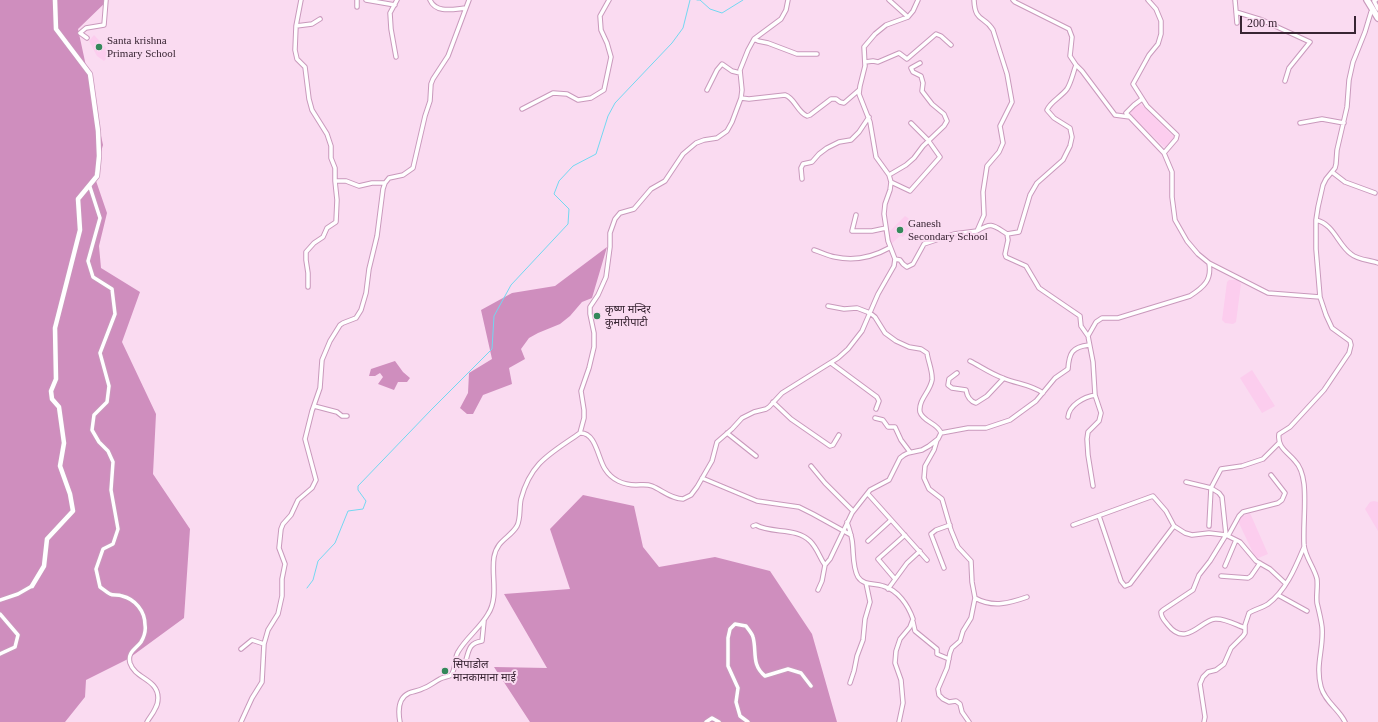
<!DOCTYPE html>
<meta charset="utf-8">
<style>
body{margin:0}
#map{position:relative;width:1378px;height:722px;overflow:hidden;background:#fadbf1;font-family:"Times New Roman",serif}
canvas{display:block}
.scale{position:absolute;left:1240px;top:16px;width:116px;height:18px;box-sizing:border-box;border:2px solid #382533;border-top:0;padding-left:5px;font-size:12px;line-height:14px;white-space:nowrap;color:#382533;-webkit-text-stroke:3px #fadbf1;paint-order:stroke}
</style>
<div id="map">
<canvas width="1378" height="722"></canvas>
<div class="scale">200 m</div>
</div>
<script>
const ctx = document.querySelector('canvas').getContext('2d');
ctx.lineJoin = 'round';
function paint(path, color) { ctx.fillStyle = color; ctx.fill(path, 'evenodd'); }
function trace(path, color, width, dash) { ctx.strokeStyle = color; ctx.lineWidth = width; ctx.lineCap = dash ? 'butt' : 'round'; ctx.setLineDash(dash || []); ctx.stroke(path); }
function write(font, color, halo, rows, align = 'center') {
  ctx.font = font + ' "Times New Roman","Noto Sans Devanagari",serif'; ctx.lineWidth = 4; ctx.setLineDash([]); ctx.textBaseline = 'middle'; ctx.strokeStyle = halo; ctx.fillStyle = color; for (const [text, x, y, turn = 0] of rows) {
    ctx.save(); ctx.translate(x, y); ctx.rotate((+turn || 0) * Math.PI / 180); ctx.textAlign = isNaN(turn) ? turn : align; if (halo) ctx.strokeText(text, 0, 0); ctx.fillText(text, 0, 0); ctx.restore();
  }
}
paint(new Path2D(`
 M94,35L111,53L104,61L97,56L89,41Z
 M1138,104L1142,105L1174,137L1173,141L1167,148L1163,146L1131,115V111L1134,106Z
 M905,216L917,224L912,231L909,229L903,237L900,236L891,244L889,232Z
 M1229,280H1238L1241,284L1236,322L1233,324L1225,323L1222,320L1227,282Z
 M1252,370L1275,406L1262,413L1240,378Z
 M1374,501L1378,502V531L1365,509L1370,502Z
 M1250,513L1268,554L1256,559L1237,519Z`), '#fccdee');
paint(new Path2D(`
 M0,0H108L78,29L103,145L94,175L107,213L99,246L101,268L140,292L122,342L156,414L153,474L190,529L184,618L128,659L86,680L85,697L65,722H0Z
 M607,247L592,298L582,302L570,316L560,324L538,333L529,338L521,349L525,359L509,368L512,384L483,395L473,414H467L460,408L468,393L469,373L492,359L481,310L512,293L555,286Z
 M395,361L403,372L410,378L407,382H398L394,390L378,384L383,377L380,373L375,376H369L371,369Z
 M583,495L634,506L643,547L659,567L715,557L770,571L812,634L837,722H530L494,667L547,668L504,594L570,589L550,529Z`), '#cf8ebe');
trace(new Path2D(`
 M697,0H700L710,9L722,13L743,0
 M307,588L313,580L318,561L335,543L348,511L363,509L366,501L358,490V486L431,410L492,349L494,316L511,285L568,224L569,209L554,194L559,181L573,166L596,154L608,116L615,103L672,43L683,28L690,0`), '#73d7f1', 1);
const minor = new Path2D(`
 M301,0L296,26L295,50L297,59L305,67L309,99L312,110L327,134L331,146V158L335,168V181L337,200L336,222L327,228L323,237L314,243L306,252V260L308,273V287
 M366,0L395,5
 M430,0C436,14 454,9 466,8
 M889,0L908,17
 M1148,0L1156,9L1161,21V34L1158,44L1149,55L1133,84L1147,106L1177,135L1176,139L1164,153
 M1235,0L1237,23
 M1376,0L1374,1L1378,9
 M357,7V0
 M1236,12L1262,20L1310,42L1289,68L1285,81
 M296,26L312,24L320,19
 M87,38L80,33L86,28L104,25L106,0
 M754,39L758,41L768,43L797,54H817
 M396,57L391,29L390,13L397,0
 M865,62L873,61L878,62L899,53L907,59L936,34L941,36L951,45
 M1076,65L1082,71L1115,115L1130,117
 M707,90L717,70L722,64L732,71L740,73
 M741,98L749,99L785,95C795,98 797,112 807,116L810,115L831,99H836L840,102L844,103L859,90
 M1142,99L1134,105L1126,113L1164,153L1172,172V197L1175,220L1187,241L1198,254L1209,263L1268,293L1320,297
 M522,109L553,93L567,94L578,100L591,98L604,90L611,57L607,43L601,30L600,16L609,0
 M1300,123L1322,119L1344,123
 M1332,172L1345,182L1375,193
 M889,175L906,165L914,158L923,146L944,126L947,121L944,114L932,104L922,91L923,83L921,76L913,72L911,68L920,63
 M802,179L801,168L803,164L812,162L819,154L827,148L839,142L851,140L859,132L869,117
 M335,181H346L359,186L372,183H385
 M891,182L910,191L940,157L928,140L911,123
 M90,187L100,218L88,261L93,277L112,289L115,314L100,353L109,386L107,402L94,415L92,430L99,442L108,451L113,462L111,490L118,529L113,544L103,549L96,569L100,587C103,589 106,592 110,594C113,596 118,594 122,596C135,599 145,611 145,625C146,631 144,637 141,642C136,649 127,652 130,663C135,679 158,679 158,698C158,702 157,706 155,709C153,714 149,718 147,722
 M856,215L852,231H872L886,228
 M1316,220C1334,224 1338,245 1351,254C1358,260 1370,260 1378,263
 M977,231C992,222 993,225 1007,234L1019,232L1030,195L1037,183L1063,160L1070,146L1072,137L1070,128L1054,118L1047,110C1050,102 1061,97 1067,89C1071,83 1073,73 1076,65L1070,56L1072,37L1069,29L1015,2L1013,0
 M1007,234L1008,240L1005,254L1006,257L1026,266L1039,288L1080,316L1081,326L1088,336L1093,362L1095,395L1101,413L1099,421L1088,432L1087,439L1088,455L1093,486
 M814,250C821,252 828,256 835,257C854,261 873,257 889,248
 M895,259L900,260L903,264L907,267L913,264L924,244L954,234L977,231L984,215L983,192L987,166L999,152L1003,143L1000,126L1012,102L1007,74L993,30C984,15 975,23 974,0
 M828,306L844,309L857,308L870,313L875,317L885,333L896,341L909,347L921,349L927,353C928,361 933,372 932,380C930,392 918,400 920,412C923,422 938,423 941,433
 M1088,336L1096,322L1102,318H1118L1190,296C1204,287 1212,280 1209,263
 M970,361C980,366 991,374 1003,378C1017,384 1030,384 1043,393
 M831,363L877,397L879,401L876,409
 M957,373L949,379L948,385L952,388L966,390C967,396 969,401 976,403L987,396L1003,379
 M773,402L791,419L830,446L833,445L839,435
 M314,406L337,412L342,416H347
 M1068,417C1069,405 1084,397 1095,395
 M875,418L883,420L888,427H895L901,440L910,452
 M580,433C596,432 598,459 605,469C612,480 624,485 636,485C642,485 647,484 652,486C662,490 671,499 683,499L691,495L697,487L712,461L717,442L732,429L742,418L754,412L766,409L769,407L782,393L838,358L848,349L862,331L878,294L894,266L895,259L888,241L884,214L885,204L890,190L891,182L889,175L876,157L870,122L859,94L860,86L865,66L864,47L875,34L886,25L908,17L913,11L918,0
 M727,433L756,456
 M941,433L968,428H986L1010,420L1036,401L1055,378L1068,369C1069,353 1072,347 1089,345
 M937,440L934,450L925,466L924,478L929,489L942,499L951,530L958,547L971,561L972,582L975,598C993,608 1010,603 1027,597
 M811,466L825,483L853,511
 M702,478L757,501L799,507L813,514L851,535
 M1186,482L1211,488L1219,493L1222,497L1226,535L1240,542L1256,561L1270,569L1285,583
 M868,494L927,560
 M1099,516L1121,581L1125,586L1130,584L1174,526
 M847,522C849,528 851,534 852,540C854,552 852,566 858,577C864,586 874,583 883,586C898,590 908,605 913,619L910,627L900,639L896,651L895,663L901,680L903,703L899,722
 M1073,525L1153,496L1166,511L1174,526L1185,533L1192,535L1209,533L1226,535L1210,561L1199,575L1193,590L1163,610L1161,612C1161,618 1165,621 1168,625C1186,648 1201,620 1215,619C1225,618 1236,625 1245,628
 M753,526L756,525C772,534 796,527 810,541C818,549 819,557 825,565L830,559L852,513L870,490L889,480L900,458L904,455L908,453L922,450L929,446L938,439L941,433
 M1209,526L1211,488L1221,469L1242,466L1263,459L1279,443
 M1228,536L1239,516L1243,512L1278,503L1282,500L1285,493L1271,475
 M868,541L891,520
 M1225,566L1236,540
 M944,568L931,534L936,530L950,525
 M1221,576L1248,578L1251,576L1260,563
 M895,579L878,559L905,535
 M888,589L907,563L920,551
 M818,590L822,581L825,565
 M1278,595L1307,611
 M0,600L18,594L32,586
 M0,614L18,635L15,647L0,654
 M913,622L915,631L937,649V654L949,659
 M241,649L252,640L264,644
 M466,660C469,650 469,643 482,641L484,621
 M850,683L854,671L857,656L863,640L865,619L870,602L866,583
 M241,722L252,698L262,682L264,644L268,630L278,614L282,596V579L285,564L279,548L281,529L283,524L291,515L298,500L312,488L316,480L305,439L312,411L320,388L322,360L330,341L340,325L343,323L356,318L361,310L366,293L369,269L377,236L383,189L385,183L389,178L403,175L413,168L425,116L430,101L431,84L433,79L448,56L469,0
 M400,722C398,711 398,698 409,693C414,691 419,691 424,688C430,686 434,682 440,679C443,677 448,677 451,675C456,670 454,658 458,652C466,638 480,628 488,614C499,597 491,576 494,557C497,540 510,538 517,526C521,518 519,508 521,499C531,462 550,454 580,433L584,418V410L581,391L589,368L594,347V333L590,314V307L598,295L606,277L610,247V233L615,219L620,213L634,209L651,189L665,181L683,154L696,143L704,140L717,138L727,131L732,122L741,98L742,90L740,70L748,50L754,39L781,19L786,10L788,0
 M706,722L712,718L719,722
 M748,722L740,716L736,702L738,688L728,666V638L730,629L735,624L746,626C748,629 752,633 753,637C757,651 751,665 765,676L788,669L801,673L811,686
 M969,722L962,712L960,704L956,701L949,702L943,699L939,695L938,689L947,668L950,653L952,648L960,641L963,631L971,618L975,598
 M1204,722L1205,717L1200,684L1203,677L1208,672L1216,670L1224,664L1231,648L1243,636L1245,633V625L1249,613C1255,609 1262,608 1268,604C1286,591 1296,566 1304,547
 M1345,722C1339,709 1325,702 1321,687C1315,664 1324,649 1322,627C1321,619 1319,611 1317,603C1316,595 1318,587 1317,579C1314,567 1305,557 1304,545C1303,524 1306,504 1304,484C1303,476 1301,467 1295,461C1288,452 1277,448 1279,434L1290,427L1324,390L1349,353L1351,345L1350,341L1332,328L1326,315L1320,297L1316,249V220L1318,207L1323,185L1326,179L1335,168L1336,164L1337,150L1347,107L1349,80L1353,62L1365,32L1371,12L1373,10`);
const major = new Path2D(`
 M32,586L44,566L47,539L73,511L70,494L60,466L64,443L59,407L52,399L51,391L56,379L55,328L80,230L78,199L97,176L99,156L98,131L90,74L56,29L55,0`);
const highway = new Path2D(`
 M1367,0L1378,18`);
trace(minor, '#c999bc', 5.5);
trace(major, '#c999bc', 6);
trace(highway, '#c999bc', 8);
trace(minor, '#fff', 3.5);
trace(major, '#fff', 4.5);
trace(highway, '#fff', 5.5);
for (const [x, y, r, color] of [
 [99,47,4,"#34885b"],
 [900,230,4,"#34885b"],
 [597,316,4,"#34885b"],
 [445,671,4,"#34885b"]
]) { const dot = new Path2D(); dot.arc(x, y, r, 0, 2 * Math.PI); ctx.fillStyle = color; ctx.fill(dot); trace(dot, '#fadbf1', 1.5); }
write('11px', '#382533', '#fadbf1', [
 ["Santa krishna",107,41],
 ["Primary School",107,54],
 ["Ganesh",908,224],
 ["Secondary School",908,237],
 ["कृष्ण मन्दिर",605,310],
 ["कुमारीपाटी",605,323],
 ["सिपाडोल",453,665],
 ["मानकामाना माई",453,678]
], 'left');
</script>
